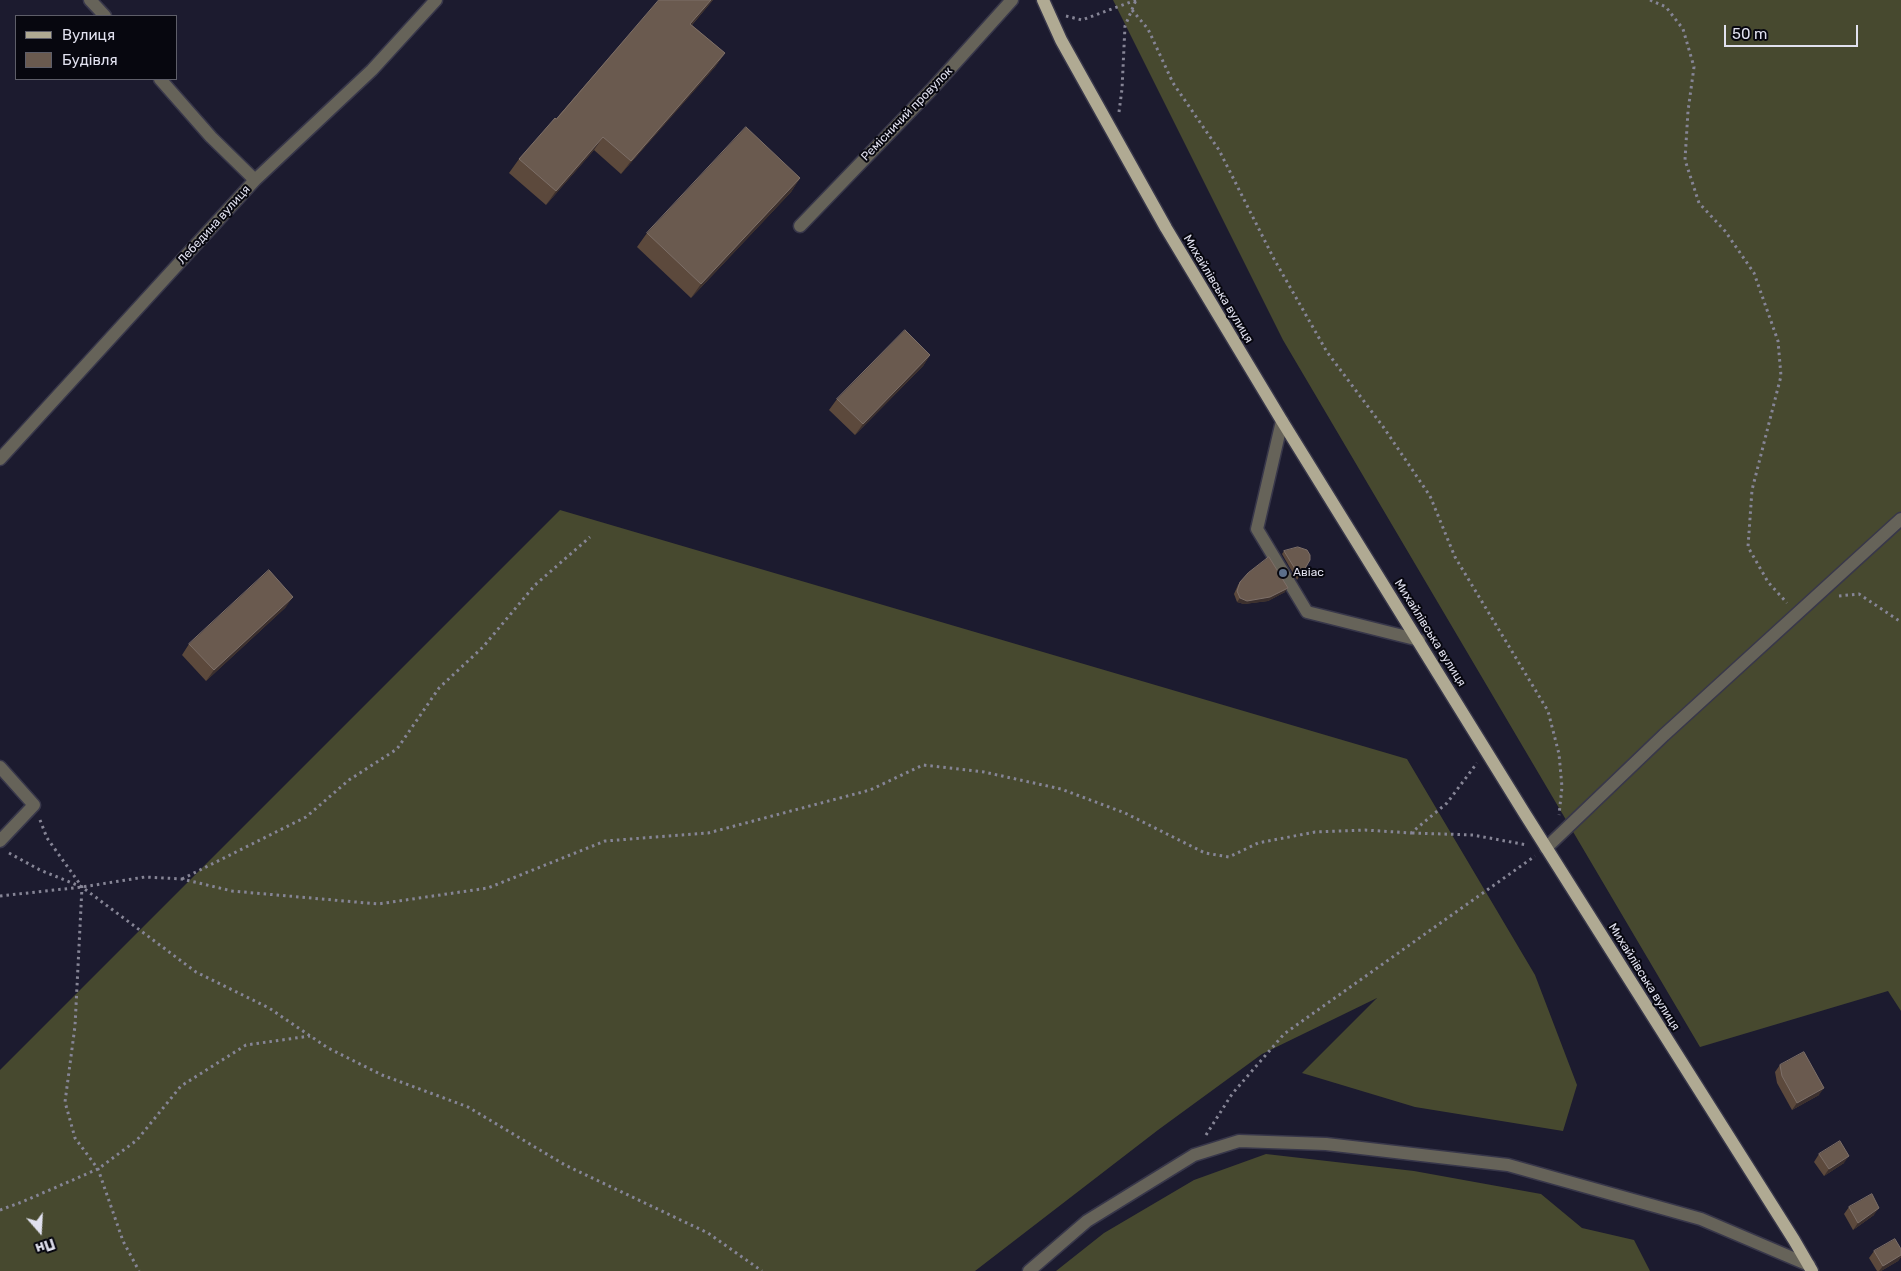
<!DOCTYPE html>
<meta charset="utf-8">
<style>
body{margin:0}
#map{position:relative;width:1901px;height:1271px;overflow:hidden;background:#1c1b2f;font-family:Rubik,sans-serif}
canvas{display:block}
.legend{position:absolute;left:15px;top:15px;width:162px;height:65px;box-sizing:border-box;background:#07070f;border:1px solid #5e5e69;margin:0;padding:6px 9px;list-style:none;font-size:15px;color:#e1e1ef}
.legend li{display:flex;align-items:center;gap:10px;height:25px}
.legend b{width:25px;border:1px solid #5e5e69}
.north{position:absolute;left:15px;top:1206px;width:50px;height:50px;-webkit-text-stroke:4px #07070f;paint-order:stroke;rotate:161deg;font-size:14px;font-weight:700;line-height:20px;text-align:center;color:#e1e1ef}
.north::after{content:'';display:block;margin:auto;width:18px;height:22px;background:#e1e1ef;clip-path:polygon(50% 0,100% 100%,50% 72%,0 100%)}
.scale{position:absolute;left:1724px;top:25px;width:134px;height:22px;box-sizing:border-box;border:2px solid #e1e1ef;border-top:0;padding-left:6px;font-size:15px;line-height:18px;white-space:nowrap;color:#e1e1ef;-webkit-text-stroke:4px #07070f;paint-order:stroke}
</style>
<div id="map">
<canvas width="1901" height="1271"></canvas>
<ul class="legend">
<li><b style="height:6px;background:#b0aa93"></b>Вулиця</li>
<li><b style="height:14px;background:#6a5a4f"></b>Будівля</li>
</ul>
<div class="north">Пн</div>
<div class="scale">50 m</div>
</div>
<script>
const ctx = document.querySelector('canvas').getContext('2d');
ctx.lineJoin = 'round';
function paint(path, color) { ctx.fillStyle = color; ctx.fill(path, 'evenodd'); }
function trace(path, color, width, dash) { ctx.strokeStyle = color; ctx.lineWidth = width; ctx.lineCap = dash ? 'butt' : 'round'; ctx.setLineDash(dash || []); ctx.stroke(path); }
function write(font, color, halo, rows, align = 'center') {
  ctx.font = font + ' Rubik,sans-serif'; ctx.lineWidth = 4; ctx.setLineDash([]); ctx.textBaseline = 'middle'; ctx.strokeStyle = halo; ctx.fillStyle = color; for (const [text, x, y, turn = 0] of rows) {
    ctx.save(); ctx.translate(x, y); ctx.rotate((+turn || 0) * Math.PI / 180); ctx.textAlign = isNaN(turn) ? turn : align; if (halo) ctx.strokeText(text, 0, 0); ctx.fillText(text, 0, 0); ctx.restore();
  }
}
paint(new Path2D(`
 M1113,0H1901V1011L1888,991L1700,1047L1283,340Z
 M560,510L1407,759L1535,975L1577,1085L1563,1131L1415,1107L1302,1073L1377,998L1262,1054L1158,1130L975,1271H0V1070Z
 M1266,1154L1414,1171L1541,1194L1582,1228L1634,1240L1650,1271H1056L1104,1233L1194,1180Z`), '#47492f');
const minor = new Path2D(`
 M90,0L105,16
 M160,79L211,137L255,180
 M800,226L931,90L1012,0
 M1282,421L1257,529L1307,612L1419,640
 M0,459L255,180L372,70L436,0
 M0,767L34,805L0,841
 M1546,848L1664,735L1901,519
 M1029,1271L1087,1221L1194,1155L1239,1141L1326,1144L1508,1165L1701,1219L1809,1265`);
const major = new Path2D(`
 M1043,0L1061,40L1166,228L1282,421L1525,814L1794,1240L1812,1271`);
trace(minor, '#38374a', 15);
trace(major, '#38374a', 15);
trace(new Path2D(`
 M1650,0L1666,7L1683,29L1694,67L1688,111L1685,160L1699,203L1725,231L1754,273L1778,341L1781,376L1752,490L1748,547L1768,582L1787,603
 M1132,10L1148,29L1173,83L1219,150L1274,259L1327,352L1384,428L1430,496L1455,557L1548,711L1559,754L1562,787L1559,815
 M1066,16L1082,20L1136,0
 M1119,112L1122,89L1125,26L1136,0
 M1839,596L1859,594L1901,622
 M40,820L47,838L82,887L75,1026L65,1102L75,1138L98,1169L123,1241L139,1271
 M1412,833L1473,835L1527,845
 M9,853L40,870L82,887L196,972L269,1008L328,1048L382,1075L468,1107L565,1165L708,1233L762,1271
 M182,879L306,817L349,780L397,749L439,688L483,647L535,585L590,537
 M0,896L82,887L145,877L182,879L232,891L378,904L488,888L605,841L708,833L870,790L923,765L984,772L1061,789L1125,813L1205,853L1229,857L1258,843L1315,832L1365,830L1411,833L1447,803L1477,763
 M1206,1135L1232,1094L1284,1034L1535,856
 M0,1210L22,1202L98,1169L137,1140L181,1086L246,1045L310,1036`), '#868596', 3, [2.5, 4]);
trace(minor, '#666359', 12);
trace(major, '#b0aa93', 12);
paint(new Path2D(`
 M659,0H713L692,25L725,53L715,67L621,174L594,150L546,205L509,173L519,159L556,119Z
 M800,178L791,192L691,298L637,247L647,233Z
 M930,355L923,366L855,435L829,410L837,399Z
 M1284,551L1310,560L1297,580L1282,554Z
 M1240,582L1285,592L1268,601L1244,604L1237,602L1234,594L1238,585Z
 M286,607L206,681L182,655L189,644Z
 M1780,1065L1819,1095L1792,1110L1777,1083L1775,1072Z
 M1819,1154L1844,1163L1824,1176L1814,1162Z
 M1849,1207L1874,1215L1853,1230L1844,1214Z
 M1901,1249V1257L1898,1261L1881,1271H1877L1869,1258L1874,1251Z`), '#5c493c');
paint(new Path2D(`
 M711,0H713L681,37L690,24Z
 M725,53L715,67L621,174L631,161Z
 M603,137L594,150L546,205L556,191Z
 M800,178L791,192L691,298L701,284Z
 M930,355L923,366L855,435L863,424Z
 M1288,588L1285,592L1268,601L1244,604L1237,602L1240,598Z
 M293,597L286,607L206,681L214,670Z
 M1824,1088L1819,1095L1792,1110L1797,1103Z
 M1849,1156L1844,1163L1824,1176L1829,1169Z
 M1879,1208L1874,1215L1853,1230L1858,1223Z
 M1901,1255V1257L1898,1261L1881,1271H1879L1883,1266Z`), '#3c302e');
const building = new Path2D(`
 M659,0H711L690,24L725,53L631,161L603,137L556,191L519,159L555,118L556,119Z
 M746,127L800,178L701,284L647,233Z
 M905,330L930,355L863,424L837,399Z
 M1298,547L1307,550L1310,555V560L1300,577L1284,551Z
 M1269,557L1288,588L1270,597L1247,601L1240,598L1237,591L1240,582L1248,573Z
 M269,570L293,597L214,670L189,644Z
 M1804,1052L1824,1088L1797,1103L1782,1076L1780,1065Z
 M1840,1141L1849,1156L1829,1169L1819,1154Z
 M1872,1194L1879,1208L1858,1223L1849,1207Z
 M1895,1239L1901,1249V1255L1883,1266L1874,1251Z`);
paint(building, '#6a5a4f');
trace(building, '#7d6f68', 1);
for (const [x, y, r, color] of [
 [1283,573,5,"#5c6f8a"]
]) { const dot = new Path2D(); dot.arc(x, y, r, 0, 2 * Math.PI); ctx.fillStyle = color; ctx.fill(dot); trace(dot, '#07070f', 2); }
write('12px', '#e1e1ef', '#07070f', [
 ["Ремісничий провулок",907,114,-46],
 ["Лебедина вулиця",214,225,-48],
 ["Михайлівська вулиця",1218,289,59],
 ["Михайлівська вулиця",1430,633,58],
 ["Михайлівська вулиця",1644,977,58]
]);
write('12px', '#e1e1ef', '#07070f', [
 ["Авіас",1293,573]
], 'left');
</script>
